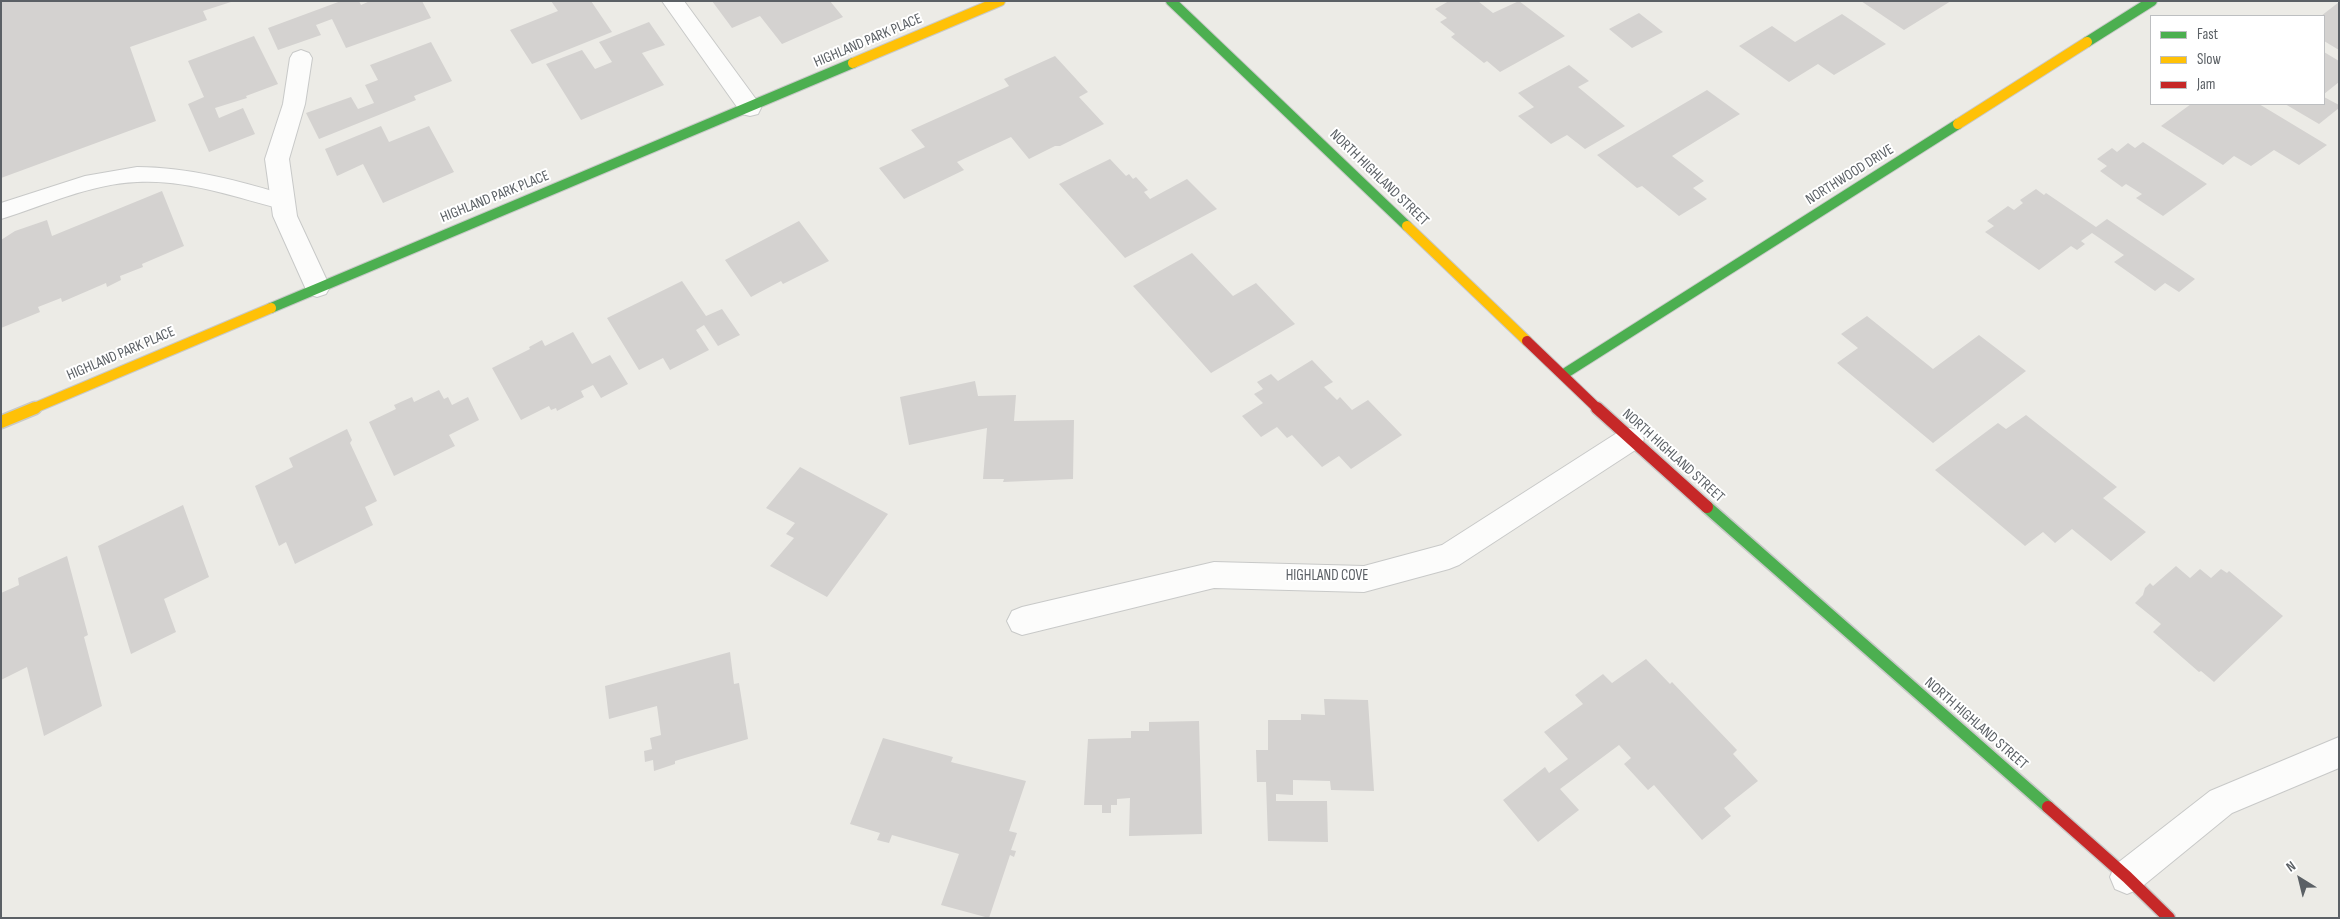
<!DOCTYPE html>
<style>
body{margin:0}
#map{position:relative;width:2340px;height:919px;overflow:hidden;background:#ecebe6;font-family:"Sofia Sans Condensed",sans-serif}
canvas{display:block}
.frame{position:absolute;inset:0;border:2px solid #5b6065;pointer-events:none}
.legend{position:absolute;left:2150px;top:15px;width:175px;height:90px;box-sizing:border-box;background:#fff;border:1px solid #bdbfc1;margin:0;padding:6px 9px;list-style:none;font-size:15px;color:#5b6065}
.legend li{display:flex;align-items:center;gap:10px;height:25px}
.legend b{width:25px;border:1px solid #bdbfc1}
.north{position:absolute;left:2275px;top:854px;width:50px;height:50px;-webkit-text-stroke:4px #fff;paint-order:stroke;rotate:324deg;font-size:14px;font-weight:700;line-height:20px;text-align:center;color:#5b6065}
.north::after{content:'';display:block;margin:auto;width:18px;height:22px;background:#5b6065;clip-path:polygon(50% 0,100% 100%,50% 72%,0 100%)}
</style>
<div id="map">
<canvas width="2340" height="919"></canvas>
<div class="frame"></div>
<ul class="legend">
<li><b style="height:6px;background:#4caf50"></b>Fast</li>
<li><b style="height:6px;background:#ffc107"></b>Slow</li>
<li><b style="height:6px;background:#c62828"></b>Jam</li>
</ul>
<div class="north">N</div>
</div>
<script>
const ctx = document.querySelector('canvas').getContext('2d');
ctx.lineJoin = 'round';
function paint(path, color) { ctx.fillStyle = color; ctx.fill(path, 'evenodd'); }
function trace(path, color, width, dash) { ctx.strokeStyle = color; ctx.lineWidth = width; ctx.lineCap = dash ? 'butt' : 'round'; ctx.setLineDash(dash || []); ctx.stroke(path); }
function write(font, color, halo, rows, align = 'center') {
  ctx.font = font + ' "Sofia Sans Condensed",sans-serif'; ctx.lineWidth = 4; ctx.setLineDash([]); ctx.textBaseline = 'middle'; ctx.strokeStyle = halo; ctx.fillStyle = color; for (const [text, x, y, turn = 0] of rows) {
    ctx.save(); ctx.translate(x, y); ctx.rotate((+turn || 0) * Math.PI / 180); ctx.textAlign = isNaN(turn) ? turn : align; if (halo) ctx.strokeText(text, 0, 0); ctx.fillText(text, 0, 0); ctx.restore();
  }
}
paint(new Path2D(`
 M1,1H231V2L203,11L207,20L130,47L156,121L1,178Z
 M341,1H359L361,5L370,1H422L431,18L346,48L332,19L316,25L321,35L278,50L268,28Z
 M551,1H591L612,32L532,64L510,30L558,11Z
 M712,1H830L843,17L782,44L760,16L732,28Z
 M1449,1H1478L1493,13L1519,1L1565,36L1500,72L1487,61L1484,63L1451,37L1455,34L1440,22L1447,18L1435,9Z
 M1861,1H1951L1904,30Z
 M2339,2V50L2324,41V16H2321Z
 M1639,13L1663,32L1632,48L1609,29Z
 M1842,14L1886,44L1834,75L1818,64L1789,82L1739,46L1772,26L1795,42Z
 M649,22L665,45L642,53L664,85L581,120L546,64L582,50L595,69L612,62L599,42Z
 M254,36L278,84L246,96L247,98L215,108L219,118L243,108L255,134L209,152L188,104L204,97L188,61Z
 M431,42L452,81L414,96L416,100L319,139L306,113L351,97L358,109L374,103L365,85L378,80L370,65Z
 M2324,52L2339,61V82L2324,94Z
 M1055,56L1088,92L1079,97L1104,124L1060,146H1055L1029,159L1011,137L957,162L964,170L904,199L879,168L925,147L911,130L1009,86L1004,79Z
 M1569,65L1589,81L1578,87L1625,126L1585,149L1567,135L1551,144L1518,116L1534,107L1518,93Z
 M1707,90L1740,114L1672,156L1704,181L1693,188L1707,199L1679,216L1642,186L1637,188L1597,155Z
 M2324,97L2339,105V108L2319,124L2285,104H2324Z
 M2191,104H2259L2327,145L2299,165L2274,150L2251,166L2234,156L2223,165L2161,126Z
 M381,126L389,142L429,126L454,172L383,203L363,164L337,176L325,149Z
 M2143,142L2207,184L2163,216L2136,198L2142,194L2126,184L2122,187L2100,171L2107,166L2097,159L2112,148L2117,152L2128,143L2135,148Z
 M1110,159L1126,176L1129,174L1133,179L1136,177L1148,190L1144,192L1150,199L1187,179L1217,209L1125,258L1059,184Z
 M2036,189L2044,195L2046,193L2096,227L2107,219L2195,279L2179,292L2165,283L2155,291L2114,262L2124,255L2092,233L2081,241L2085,244L2077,250L2071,246L2039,270L1985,232L1994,226L1987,221L2008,206L2014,210L2023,203L2020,200Z
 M162,191L184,246L142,264L143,267L120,276L121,280L107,287L106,283L62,302L61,298L38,307L40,312L1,328V240L15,231L47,220L52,236Z
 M799,221L829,261L783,284L781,281L751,297L725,260Z
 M1192,253L1233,296L1256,283L1295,324L1211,373L1133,286Z
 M682,281L706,316L722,309L740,335L718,346L704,325L696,330L709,350L670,370L663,358L639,370L607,318Z
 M1867,316L1933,369L1979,335L2026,371L1933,443L1837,363L1858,348L1841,334Z
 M573,332L592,364L610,355L628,384L601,398L593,385L581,391L584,397L557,411L556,408L551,410L549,406L521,420L492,368L530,349L529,347L542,340L545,346Z
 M1312,360L1333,382L1324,387L1337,400L1340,397L1352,410L1368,400L1402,435L1351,469L1339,456L1322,467L1292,435L1287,438L1277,427L1261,437L1242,416L1263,403L1254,394L1263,389L1257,382L1271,374L1278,381Z
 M975,381L978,396L1016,395L1014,421L1074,420L1073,479L1003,482L1004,479H983L987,428L909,445L900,397Z
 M439,390L444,399L448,397L452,405L468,397L479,420L449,435L455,446L394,476L369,422L396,409L394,405L412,397L414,402Z
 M2026,415L2117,487L2103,498L2146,532L2111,561L2072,529L2055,543L2043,532L2025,546L1935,470L1998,423L2006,429Z
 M347,429L352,440L350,443L377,501L365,507L373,525L295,564L286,542L279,546L255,486L293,467L289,458Z
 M800,467L888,514L827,597L770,566L794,538L786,534L795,523L766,508Z
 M183,505L209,577L164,599L176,632L131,654L98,546Z
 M67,556L88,635L84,637L102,706L44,736L27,667L1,680V593L19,585L18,578Z
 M2176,566L2190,578L2200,569L2211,578L2221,569L2227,573L2229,571L2283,616L2214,682L2201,671L2199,672L2153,632L2161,624L2135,603L2143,595L2145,588L2150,583L2153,586Z
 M730,652L734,684L739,683L748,739L675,761V764L654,771L653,760L645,762L644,751L652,749L650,738L661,735L657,706L609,719L605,686Z
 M1646,659L1670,684L1672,682L1737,750L1733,754L1758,781L1724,808L1731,816L1702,840L1654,785L1648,790L1624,764L1631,758L1619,745L1560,789L1579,810L1538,842L1503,800L1545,767L1549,773L1568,759L1544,732L1583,704L1575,695L1603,674L1612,683Z
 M1324,699L1368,700L1374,791L1331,790L1330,781L1293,780V795L1276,794V801H1327L1328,842L1268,841L1266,782H1257L1256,750H1268V720H1301V714L1325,715Z
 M1199,721L1202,834L1129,836L1130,798L1117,799V805H1111V813H1102V805H1084L1088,739L1131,738V731H1149V722Z
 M883,738L953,757L951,762L1026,781L1009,831L1017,833L1011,850L1016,851L1014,857L1010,855L989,918L941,905L959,854L892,835L889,843L877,840L880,833L850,824Z`), '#d4d2d0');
const lane = new Path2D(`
 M137,167C188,167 241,181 289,196L292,201L289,206L282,209C235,197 185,179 137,182C90,184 46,205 1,219V203L85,176Z`);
const street = new Path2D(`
 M662,1H684L758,102L761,108L758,114L750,116L742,114Z
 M301,50L309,53L312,58L305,104L289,159L297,216L330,287L326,294L317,297L308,294L273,216L265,159L283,104L290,58L293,53Z
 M1630,428L1640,431L1644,439L1640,447L1459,565L1449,569L1364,592L1214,588L1022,635L1012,631L1007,621L1012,611L1022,607L1214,562L1364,566L1442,545L1620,431Z
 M2339,737V768L2232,813L2139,889L2127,894L2115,889L2110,877L2115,865L2210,791Z`);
const fastFar1 = new Path2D(`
 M1171,1L1407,226
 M2087,42L2152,1
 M271,308L853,63
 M1564,374L1958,124`);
const fast = new Path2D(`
 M1707,507L2048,807`);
const slowFar1 = new Path2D(`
 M853,63L1000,1
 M1958,124L2087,42
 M1407,226L1527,341
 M32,409L271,308`);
const slow = new Path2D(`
 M1,422L35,408`);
const jamFar1 = new Path2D(`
 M1527,341L1598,409`);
const jam = new Path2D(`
 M1597,408L1707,507
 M2048,807L2127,877L2169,918`);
trace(lane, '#c8c9c8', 2);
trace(street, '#c8c9c8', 2);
trace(fastFar1, '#c8c9c8', 12);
trace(fast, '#c8c9c8', 15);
trace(slowFar1, '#c8c9c8', 12);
trace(slow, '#c8c9c8', 15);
trace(jamFar1, '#c8c9c8', 12);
trace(jam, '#c8c9c8', 15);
paint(lane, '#fcfcfb');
paint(street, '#fcfcfb');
trace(fastFar1, '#4caf50', 10);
trace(fast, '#4caf50', 12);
trace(slowFar1, '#ffc107', 10);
trace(slow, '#ffc107', 12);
trace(jamFar1, '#c62828', 10);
trace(jam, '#c62828', 12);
write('15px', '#5b6065', '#fff', [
 ["HIGHLAND PARK PLACE",868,41,-23],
 ["NORTHWOOD DRIVE",1850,175,-32],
 ["NORTH HIGHLAND STREET",1379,178,44],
 ["HIGHLAND PARK PLACE",495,197,-22],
 ["HIGHLAND PARK PLACE",121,354,-23],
 ["NORTH HIGHLAND STREET",1673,456,42],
 ["HIGHLAND COVE",1327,576],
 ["NORTH HIGHLAND STREET",1976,724,41]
]);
</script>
